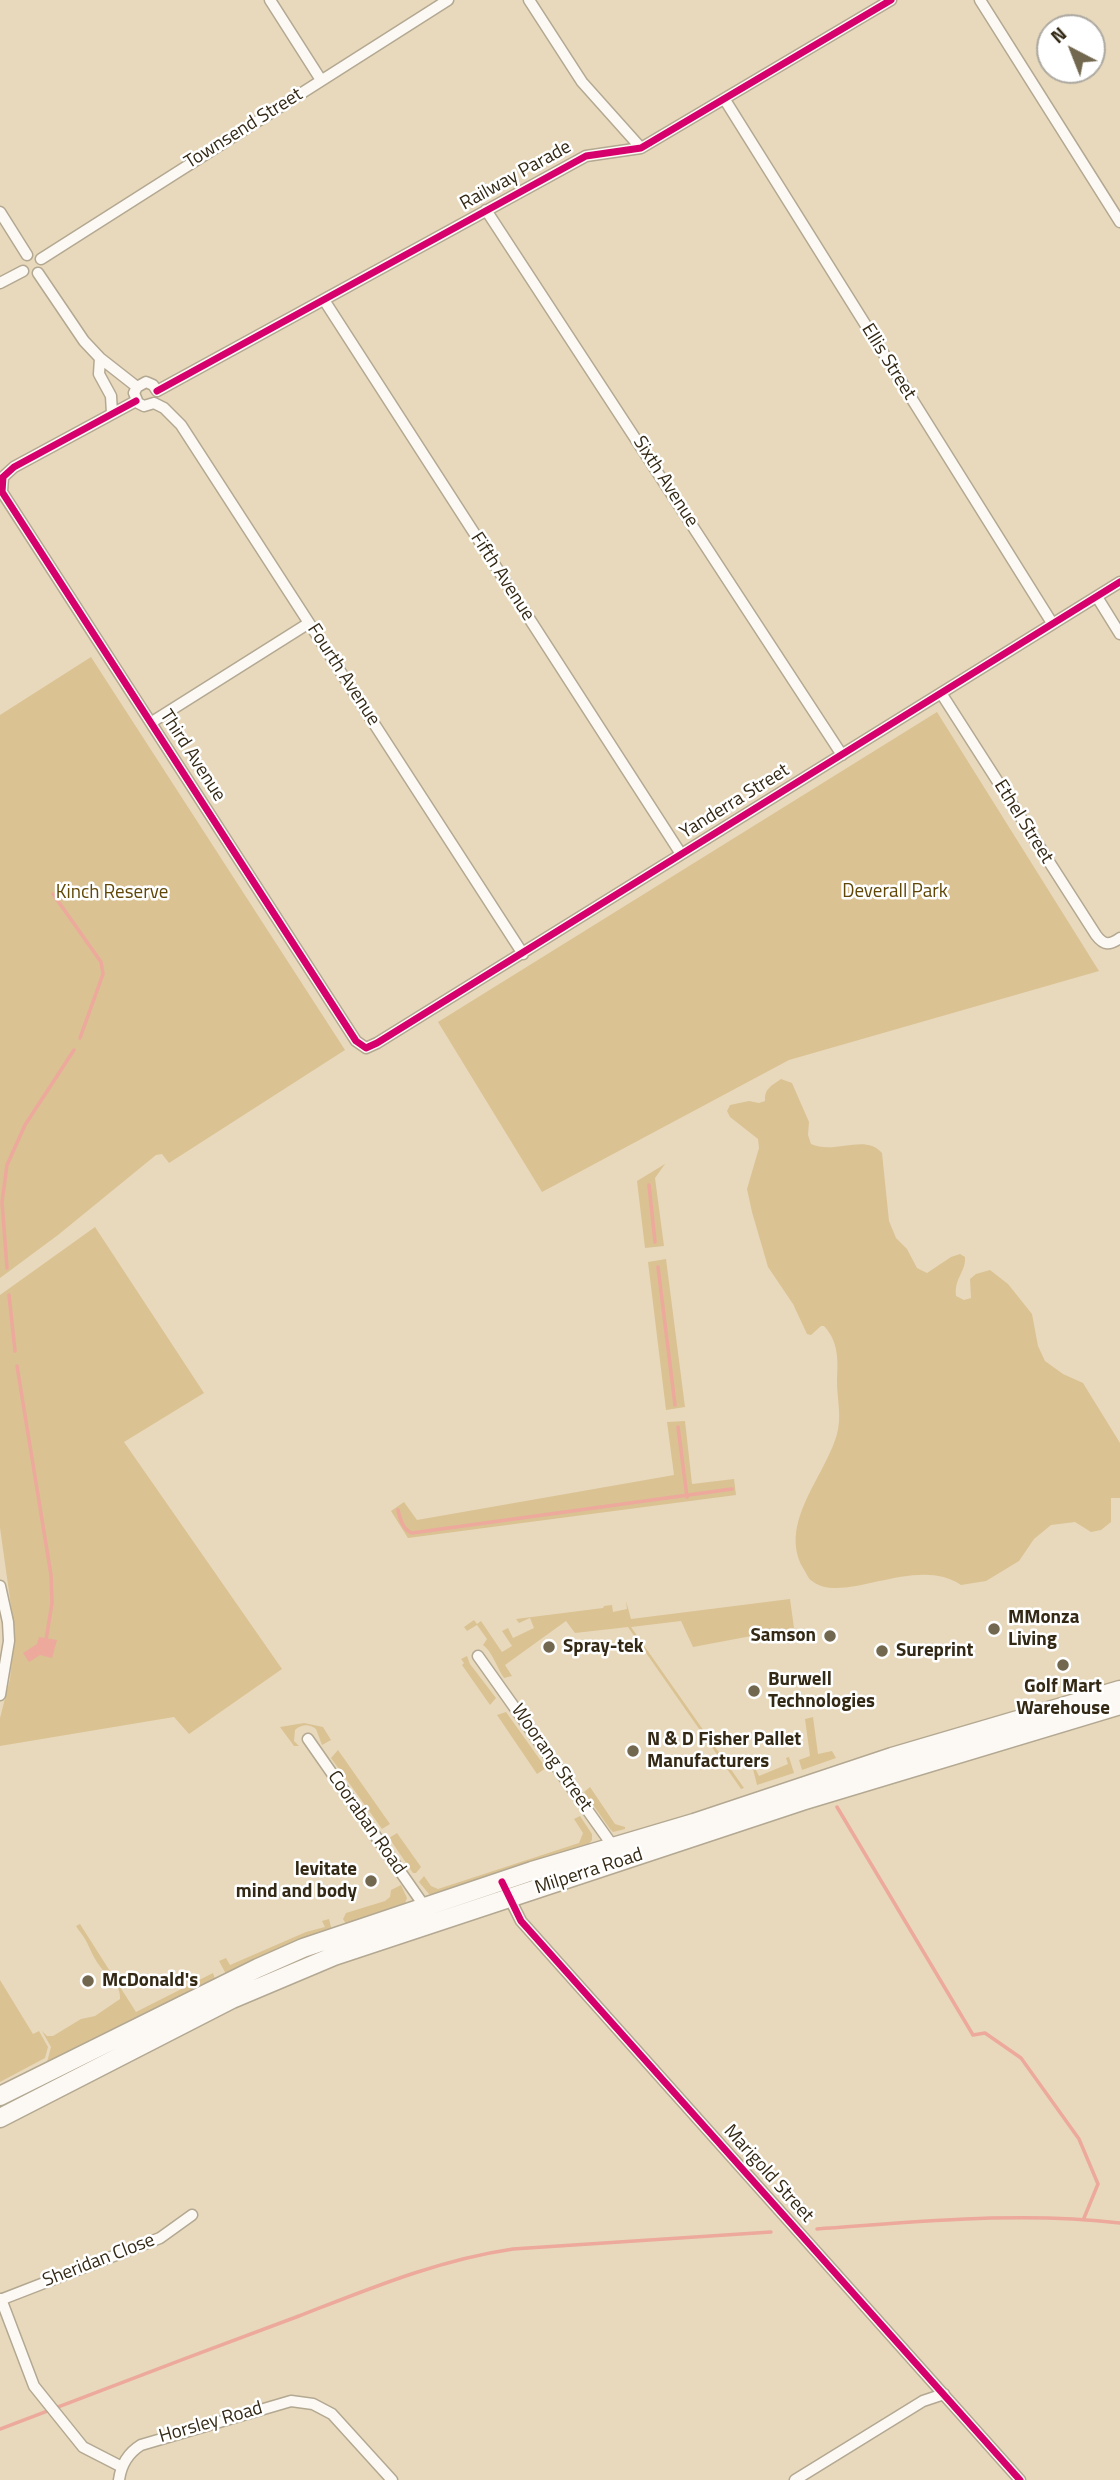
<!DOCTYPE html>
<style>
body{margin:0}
#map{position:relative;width:1120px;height:2480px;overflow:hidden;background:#e8d9bc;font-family:"Titillium Web",sans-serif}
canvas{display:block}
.north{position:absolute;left:1036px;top:14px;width:70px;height:70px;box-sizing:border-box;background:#fff;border:2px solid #ada9a1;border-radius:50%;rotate:318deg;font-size:19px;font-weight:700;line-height:28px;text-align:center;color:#332915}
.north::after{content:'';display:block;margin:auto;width:24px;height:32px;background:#72674f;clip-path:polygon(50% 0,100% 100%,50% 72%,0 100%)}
</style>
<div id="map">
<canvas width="1120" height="2480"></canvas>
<div class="north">N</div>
</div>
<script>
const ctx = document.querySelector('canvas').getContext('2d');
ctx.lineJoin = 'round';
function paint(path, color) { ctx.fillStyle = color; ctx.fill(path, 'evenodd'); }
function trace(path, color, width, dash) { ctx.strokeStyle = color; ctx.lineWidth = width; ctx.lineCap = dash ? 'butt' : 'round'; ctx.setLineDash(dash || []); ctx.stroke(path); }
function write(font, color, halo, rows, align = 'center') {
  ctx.font = font + ' "Titillium Web",sans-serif'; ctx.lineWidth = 5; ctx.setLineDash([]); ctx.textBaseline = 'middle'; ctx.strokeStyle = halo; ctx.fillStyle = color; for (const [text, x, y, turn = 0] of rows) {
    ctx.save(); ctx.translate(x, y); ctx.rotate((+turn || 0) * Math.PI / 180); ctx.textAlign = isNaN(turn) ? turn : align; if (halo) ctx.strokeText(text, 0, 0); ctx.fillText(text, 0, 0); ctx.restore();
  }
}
paint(new Path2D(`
 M91,657L345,1050L169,1163L162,1154L156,1155L58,1235L0,1278V715Z
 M937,712L1099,971L789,1060L542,1192L438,1022Z
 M781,1079L792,1083L809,1122L808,1135L811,1144C835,1155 865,1133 882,1153L889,1221L896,1238L907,1249L917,1268L927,1273L951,1257L960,1254L965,1257C966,1272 954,1278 956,1296L964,1300L971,1298L970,1279L976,1274L990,1270L1008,1284L1032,1314L1038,1346L1045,1361L1063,1374L1083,1383L1120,1443V1498H1111V1522L1101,1530L1091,1532L1075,1522L1051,1525L1034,1539L1019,1561L986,1581L961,1585C916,1554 843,1606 812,1581C808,1579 806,1572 803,1568C778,1523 825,1477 837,1434C842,1416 837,1400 837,1381C838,1361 839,1342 824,1326H821L811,1335L807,1334L793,1304L768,1267L752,1212L747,1189L759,1148L758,1139L730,1117L727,1111L730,1105L749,1101L759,1103L765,1101C764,1089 771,1086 781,1079Z
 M665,1164L655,1178L664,1246L645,1248L637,1181Z
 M95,1227L204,1393L124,1442L282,1669L189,1734L174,1717L0,1746V1718L10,1679L14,1640L12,1613L0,1528V1295Z
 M666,1259L685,1407L666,1410L648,1262Z
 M685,1421L692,1484L734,1479L736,1495L408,1538L391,1511L404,1502L417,1520L674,1475L667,1422Z
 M790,1599L794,1628L693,1647L681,1621L631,1627L744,1788L741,1789L628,1627L575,1633L566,1621L505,1665L512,1676L504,1678C497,1668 492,1651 483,1645L487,1639L477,1625L467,1631L464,1627L474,1620L477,1624L481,1621L502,1652L512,1646L502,1631L508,1628L513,1638L534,1628L530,1618L519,1623L516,1619L603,1608L604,1606L612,1605L613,1612L627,1609L626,1601L631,1619Z
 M467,1656L470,1664L496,1698L490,1705L462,1665L464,1663L461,1659Z
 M506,1712L546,1768L537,1774L497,1715Z
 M813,1717L818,1754L832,1751L836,1758L802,1770L799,1760L810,1756L805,1719Z
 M304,1723L323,1727L331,1740L322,1745L316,1729C309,1724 302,1724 295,1730L294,1741L299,1746H294L280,1727Z
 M338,1750L390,1824L382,1829L331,1758Z
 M789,1757L794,1773L757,1785L753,1769L755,1768L759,1776L788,1764L786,1758Z
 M590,1787L615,1824L625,1827V1829L613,1832L610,1829L584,1792Z
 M580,1816L592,1834V1840L587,1846L434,1896L429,1894L419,1882L424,1876L431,1886L438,1889L579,1843L583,1833L574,1819Z
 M397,1833L421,1867L416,1873H413L389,1838Z
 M401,1885L407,1898L404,1906L347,1926L343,1919L346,1913L385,1901L390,1897L391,1890Z
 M329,1919L332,1931L286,1947L226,1974L219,1961L226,1958L230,1965L306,1932L325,1927L322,1921Z
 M80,1924L136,2012L213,1973L215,1979L16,2080L47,2062L51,2047L42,2031L47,2036H53L81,2019L95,2016L120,1999C121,1983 107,1977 99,1965C93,1957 90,1948 85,1939C82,1934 79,1931 76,1926Z
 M0,1980L33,2034L39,2031L48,2047L45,2058L0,2082Z`), '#dac293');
paint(new Path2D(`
 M39,1637L57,1640L52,1658L40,1655L29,1662L23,1653L37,1644Z`), '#eca99c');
trace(new Path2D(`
 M53,894L101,962L103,974L80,1038
 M649,1185L655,1242
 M658,1267L675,1405
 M7,1268L2,1202L7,1165L25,1125L74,1050
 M9,1295L15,1351
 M17,1366L51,1575L52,1603L46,1640
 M678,1427L687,1497
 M398,1510C400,1519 403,1530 412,1533L732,1489
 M837,1807L973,2035L985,2033L1021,2058L1079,2139L1098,2184L1084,2218
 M817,2229C917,2222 1019,2211 1120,2223
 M0,2429C100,2391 199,2353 299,2316C369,2289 438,2260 513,2249L771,2232`), '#eca99c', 3.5);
const street = new Path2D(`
 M270,0L321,80
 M529,0L582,82L641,148
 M980,0L1120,222
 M725,100L1052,623
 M486,210L842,755
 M0,212L27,255
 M41,259L448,0
 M38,273L84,341L100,358L137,387
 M0,283L23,271
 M324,300L681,854
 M100,358L99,374L111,396L112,413
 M137,387L134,393L138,403L144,406L154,403
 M137,387L146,382L153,385L157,391
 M157,391L586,156L641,148L891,0
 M136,401L14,467L3,477L2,492L356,1041L366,1048L377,1043L1120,582
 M154,403L164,408L181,425L523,954
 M1097,597L1120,634
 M941,693L1096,935C1104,946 1110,945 1120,938
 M152,722L309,623
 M0,1586L8,1622L9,1641L0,1695
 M478,1656L615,1849
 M308,1739L425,1907
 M508,1895L521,1921L1020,2480
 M1,2299L34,2386L83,2447L122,2467
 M0,2300L160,2238L192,2215
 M119,2480C121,2465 128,2453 141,2445L291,2401L313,2404L332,2414L392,2480
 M795,2480L923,2401L944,2394`);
const highway = new Path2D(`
 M0,2096L258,1968L303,1948L532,1871L694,1823L892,1757L1120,1690
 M0,2118L232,1999L334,1956L802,1801L1120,1705`);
trace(street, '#b3a891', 13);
trace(highway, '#b3a891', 21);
trace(street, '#fcf9f5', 10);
trace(highway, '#fcf9f5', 18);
trace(new Path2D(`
 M157,391L586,156L641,148L891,0
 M136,401L14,467L3,477L2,492L356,1041L366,1048L377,1043L1120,582
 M502,1882L521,1921L1020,2480`), '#d6006c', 7);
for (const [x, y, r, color] of [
 [994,1629,7,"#72674f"],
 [830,1636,7,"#72674f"],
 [549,1647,7,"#72674f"],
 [882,1651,7,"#72674f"],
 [1063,1665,7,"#72674f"],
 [754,1691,7,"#72674f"],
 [633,1751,7,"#72674f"],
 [371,1881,7,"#72674f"],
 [88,1981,7,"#72674f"]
]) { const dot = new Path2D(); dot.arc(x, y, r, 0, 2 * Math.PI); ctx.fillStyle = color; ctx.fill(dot); trace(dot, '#fff', 2.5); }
write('19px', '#332915', '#fff', [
 ["Townsend Street",244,129,-32],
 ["Railway Parade",516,176,-29],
 ["Ellis Street",888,362,58],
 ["Sixth Avenue",665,482,57],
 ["Fifth Avenue",502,577,57],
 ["Fourth Avenue",343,675,57],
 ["Third Avenue",192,756,57],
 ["Yanderra Street",735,802,-32],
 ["Ethel Street",1023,822,58],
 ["Woorang Street",551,1758,55],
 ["Cooraban Road",366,1823,55],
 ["Milperra Road",589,1872,-18],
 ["Marigold Street",768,2174,48],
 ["Sheridan Close",99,2261,-21],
 ["Horsley Road",211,2423,-16]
]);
write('19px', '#614706', '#fff', [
 ["Deverall Park",895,892],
 ["Kinch Reserve",112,893]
]);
write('bold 19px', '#332915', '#fff', [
 ["MMonza",1008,1618],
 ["Living",1008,1640],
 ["Samson",816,1636,"right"],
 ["Spray-tek",563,1647],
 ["Sureprint",896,1651],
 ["Burwell",768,1680],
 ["Technologies",768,1702],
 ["Golf Mart",1063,1687,"center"],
 ["Warehouse",1063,1709,"center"],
 ["N & D Fisher Pallet",647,1740],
 ["Manufacturers",647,1762],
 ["levitate",357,1870,"right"],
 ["mind and body",357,1892,"right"],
 ["McDonald's",102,1981]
], 'left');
</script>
